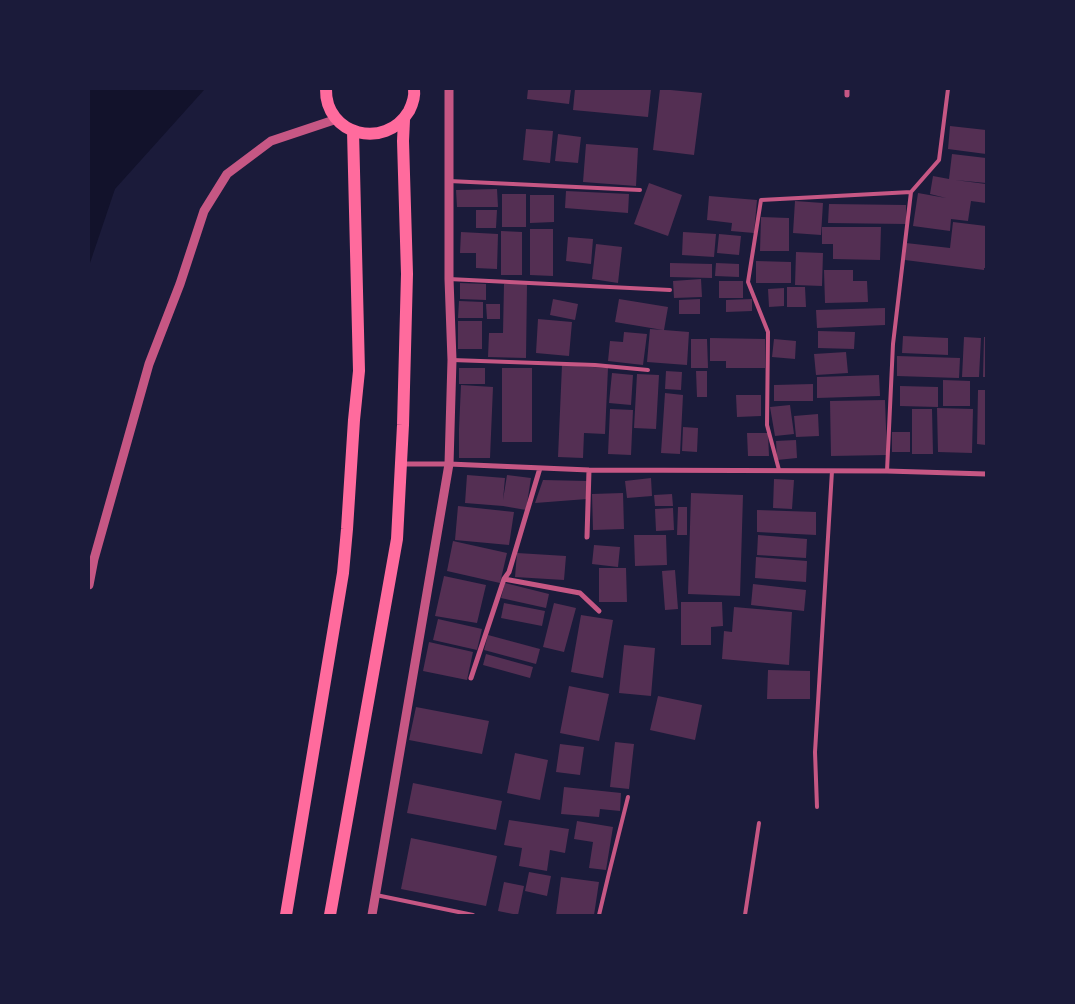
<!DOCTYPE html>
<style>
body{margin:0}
#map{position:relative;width:1075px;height:1004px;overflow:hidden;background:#1b1b3a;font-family:Manrope,sans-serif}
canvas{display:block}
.frame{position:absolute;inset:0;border:90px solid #1b1b3a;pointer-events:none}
</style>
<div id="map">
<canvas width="1075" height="1004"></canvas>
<div class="frame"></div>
</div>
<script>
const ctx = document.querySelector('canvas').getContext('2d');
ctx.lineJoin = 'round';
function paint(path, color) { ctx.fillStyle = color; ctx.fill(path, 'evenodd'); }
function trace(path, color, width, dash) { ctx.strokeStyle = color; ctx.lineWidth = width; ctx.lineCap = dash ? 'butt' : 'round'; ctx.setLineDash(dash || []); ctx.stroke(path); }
paint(new Path2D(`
 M89,89H203L204,90L115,189L89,266Z`), '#12122b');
paint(new Path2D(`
 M528,89H571L569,104L527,99Z
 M575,89H651L648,117L573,110Z
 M660,89L702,93L694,155L653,150Z
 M950,126L986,130V154L948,149Z
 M526,129L553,131L550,163L523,160Z
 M558,134L581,137L578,163L555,161Z
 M586,144L638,148L636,186L583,182Z
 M952,154L986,158V183L955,180L986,184V203L971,201L968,221L951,219L950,231L913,226L918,193L946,198L930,194L933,176L949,179Z
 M649,183L682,195L668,236L634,224Z
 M497,189L498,207H457L456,190Z
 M566,191L629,194L628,213L565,208Z
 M502,194H526V227H502Z
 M530,195H554V222L530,223Z
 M709,196L757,200L754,233L731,231L732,223L707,220Z
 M795,201L823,203L821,235L793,233Z
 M829,204L906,205V224L828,223Z
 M476,210H497L496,228H476Z
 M761,217L789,218V251H760Z
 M953,222L986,226V268H984V270L905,260L906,243L950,248Z
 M822,227H881L880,260L833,259V244H822Z
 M530,229H553V276L530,275Z
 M501,231L522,232V275H501Z
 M461,232L498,234L497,269L476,268V253H460Z
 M683,232L716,234L714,257L682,255Z
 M719,234L741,236L739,255L717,253Z
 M568,237L593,239L591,264L566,261Z
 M596,244L622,247L618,283L592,279Z
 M796,252L823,253L822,286L795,285Z
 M756,261L791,262V283H756Z
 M670,263L712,264V278L670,277Z
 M716,263L739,264V277L715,276Z
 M824,270H853V281H867L868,302L825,303Z
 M701,279L702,297L674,298L673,281Z
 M719,281H743V298H719Z
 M460,283L486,284V300L460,299Z
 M504,284H527L526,358L488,357L489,333H503Z
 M787,287H805L806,307H787Z
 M784,288V306L769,307L768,289Z
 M553,299L578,304L575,320L550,315Z
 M619,299L668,307L664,330L689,332L687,365L647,362L650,329L663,330L615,322Z
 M700,299V314H679V300Z
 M752,299V311L726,312V300Z
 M459,301L483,302V318H458Z
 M486,304H500V319H487Z
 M885,308V325L817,328L816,310Z
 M538,319L572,322L569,356L536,353Z
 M458,321H482V349H458Z
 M818,331L855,332L854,349L818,348Z
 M624,332L647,334L643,365L608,361L610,341L623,342Z
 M903,336L948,338V355L902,353Z
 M964,337L981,338L979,377H962Z
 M984,337H986V377H983Z
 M710,338L765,339V368H726V361H710Z
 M691,339H707L708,368H691Z
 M774,339L796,341L795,359L772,357Z
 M846,352L848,373L816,375L814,354Z
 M897,356L960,358L959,378L897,376Z
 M562,365L608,368L605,434L584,433L583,458L558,457Z
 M459,368H485V384H459Z
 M502,368H532V442H502Z
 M666,371L682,372L681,390L665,389Z
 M696,371H707V397H697Z
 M612,373L633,375L631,405L609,403Z
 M637,374L659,375L656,429L634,428Z
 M879,375L880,396L817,398V377Z
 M943,380L970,381V406H943Z
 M813,384V401H774V385Z
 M461,385L493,387L490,458H459V429Z
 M900,386L938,387V407L900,406Z
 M978,390H986V445L977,444Z
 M665,393L683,395L680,454L661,453Z
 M736,395H761V416L737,417Z
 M885,400L887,455L831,456L830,401Z
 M790,405L794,434L775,436L770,407Z
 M937,408L973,409L972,453L938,452Z
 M610,409L633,410L631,455L608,454Z
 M912,409H932L933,454H912Z
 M818,414L819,436L796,437L794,416Z
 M683,427L698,428L697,452L682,451Z
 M892,432H910V452H892Z
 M747,433H768L769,456H748Z
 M796,440L797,458L777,460L776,441Z
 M467,475L505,478L503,500L507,475L531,478L526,510L503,506L465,503Z
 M651,478L652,496L627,498L625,481Z
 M774,479L794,480L792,509L773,508Z
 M543,480L587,481V499L535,503Z
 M623,493L624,529L593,530L592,494Z
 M691,493L743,495L740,596L688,594Z
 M672,494L673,506H655L654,495Z
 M458,506L514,512L509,545L455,540Z
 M678,507H687V535H677Z
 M673,508L674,530L656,531L655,509Z
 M757,510L816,512V535L757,532Z
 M634,535H666L667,565L635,566Z
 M758,535L807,539L806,558L757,555Z
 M453,541L507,553L500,583L447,571Z
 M594,545L620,547L618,567L592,564Z
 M517,553L566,556L564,580L515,577Z
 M756,557L807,561L806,582L755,578Z
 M599,568H626L627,602H599Z
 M675,570L678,609L665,610L662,571Z
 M444,576L486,585L477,623L435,616Z
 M505,583L549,594L546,608L501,598Z
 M753,584L806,590L804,611L751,605Z
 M681,602H722L723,626L711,627V645H681Z
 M504,603L545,611L542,626L501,618Z
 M554,603L576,608L564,652L543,647Z
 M734,607L792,612L789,665L722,659L724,631L732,632Z
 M581,615L613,620L603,678L571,672Z
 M438,619L482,629L477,650L433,640Z
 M488,635L540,649L536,664L484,650Z
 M429,642L473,652L467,680L423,671Z
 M624,645L655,648L651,696L619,693Z
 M486,654L533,667L530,678L483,665Z
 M768,670L810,671V699H767Z
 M569,686L609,694L599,741L560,733Z
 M658,696L702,705L695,740L650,730Z
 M416,707L489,721L482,754L409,740Z
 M615,742L634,744L629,789L610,787Z
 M560,744L584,747L580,775L556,772Z
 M515,753L548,760L540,800L507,793Z
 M413,783L502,801L496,830L407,813Z
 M564,787L621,793L620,811L600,809L599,817L561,814Z
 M509,820L569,829L565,853L550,850L547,871L519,866L522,848L504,845Z
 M577,821L613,827L606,870L589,868L593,842L574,839Z
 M411,838L497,856L486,906L401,889Z
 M529,872L551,876L547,896L525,891Z
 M561,877L599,882L594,915H556Z
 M504,882L524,886L518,915L498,911Z`), '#542f53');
trace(new Path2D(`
 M449,181L640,190
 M449,279L670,290
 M452,360L595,365L648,370
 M779,470L767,425L768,332L748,282L761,200L911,192
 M887,471L893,344L911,192L939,160L948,89
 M817,807L815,752L832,471
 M376,895L473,915
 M599,915L609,873L628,797
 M745,915L759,823`), '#c65784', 4);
trace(new Path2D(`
 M847,95V89
 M402,464H449L589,470L887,471L986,474
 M587,537L589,470
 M504,579L580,593L599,611
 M471,678L504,579L509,572L540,468`), '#c65784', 5);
trace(new Path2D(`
 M89,585L94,559L149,364L180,284L204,211L227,174L271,141L337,119
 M372,915L449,464L452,360L449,279V89`), '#c65784', 9);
trace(new Path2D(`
 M326,89C325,135 385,151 409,111C412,105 415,96 414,89
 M286,915L343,573L347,529L354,420L359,371L353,131
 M330,915L397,539L403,425L407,274L403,141L404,120`), '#ff6b9d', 12);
</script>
